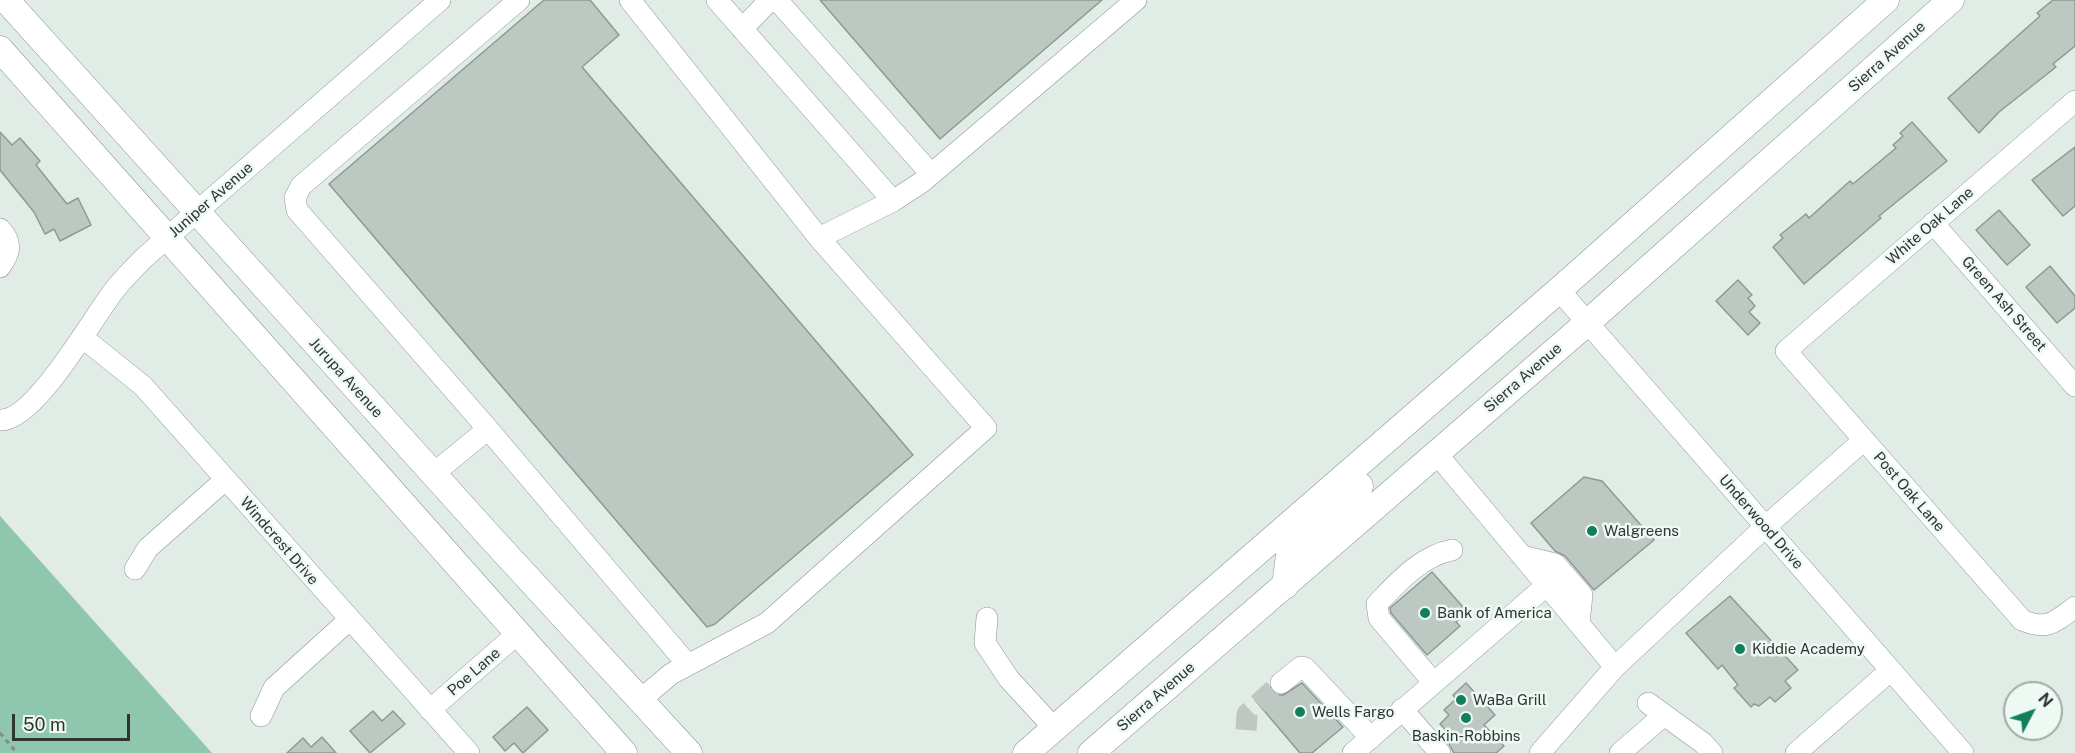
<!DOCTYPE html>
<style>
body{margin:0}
#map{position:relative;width:2075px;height:753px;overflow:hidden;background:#e1ece6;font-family:"Public Sans",sans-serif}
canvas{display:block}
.north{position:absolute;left:2003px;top:681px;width:60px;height:60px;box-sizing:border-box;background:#eef9f3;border:2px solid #a2aaa6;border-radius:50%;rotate:49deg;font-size:16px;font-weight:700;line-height:24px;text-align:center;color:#303432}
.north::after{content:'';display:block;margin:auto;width:21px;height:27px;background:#127f5b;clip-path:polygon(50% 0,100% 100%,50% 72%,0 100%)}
.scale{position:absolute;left:12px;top:714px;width:118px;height:27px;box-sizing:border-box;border:3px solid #303432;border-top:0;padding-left:8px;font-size:18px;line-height:21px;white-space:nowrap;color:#303432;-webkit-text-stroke:4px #eef9f3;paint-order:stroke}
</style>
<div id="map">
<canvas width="2075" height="753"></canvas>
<div class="north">N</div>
<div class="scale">50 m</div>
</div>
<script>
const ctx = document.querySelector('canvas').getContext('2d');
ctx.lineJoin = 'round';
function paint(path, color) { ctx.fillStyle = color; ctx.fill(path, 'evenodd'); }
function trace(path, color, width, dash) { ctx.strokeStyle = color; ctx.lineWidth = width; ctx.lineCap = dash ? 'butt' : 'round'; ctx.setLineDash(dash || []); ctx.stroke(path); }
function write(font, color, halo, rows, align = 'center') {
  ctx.font = font + ' "Public Sans",sans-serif'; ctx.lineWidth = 5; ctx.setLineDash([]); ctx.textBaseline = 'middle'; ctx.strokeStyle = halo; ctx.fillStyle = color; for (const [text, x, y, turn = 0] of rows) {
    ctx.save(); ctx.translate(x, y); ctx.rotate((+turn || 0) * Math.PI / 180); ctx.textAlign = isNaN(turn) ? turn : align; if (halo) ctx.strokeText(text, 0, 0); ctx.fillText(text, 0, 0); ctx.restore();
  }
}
paint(new Path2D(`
 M0,516L212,753H0Z`), '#8ec7ad');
const building = new Path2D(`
 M544,0H590L619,35L582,67L913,455L715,624L707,627L329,184Z
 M820,0H1102L940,139Z
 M2053,0H2075V46L2053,64L2056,67L1999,112L1979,133L1948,98L2040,16L2037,13Z
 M1912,122L1947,161L1879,216L1881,218L1804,284L1773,247L1783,238L1780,235L1806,214L1809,218L1850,181L1853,184L1896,148L1893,145L1903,136L1900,133Z
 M0,132L12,145L20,138L40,161L36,165L67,204L78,198L91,225L60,241L54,229L45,234L34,212L0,170Z
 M2075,147V206L2063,216L2032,180Z
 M1999,210L2030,245L2007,265L1976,230Z
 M2050,266L2075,296V308L2057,323L2026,287Z
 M1738,280L1752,295L1748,298L1755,306L1749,312L1760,323L1748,335L1716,301Z
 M1584,477L1602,481L1654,540L1594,590L1565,556L1555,551L1531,523Z
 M1432,572L1463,607L1459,611L1463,616L1456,622L1460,626L1427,655L1391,613L1390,608Z
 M1730,596L1798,670L1785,681L1791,688L1775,702L1770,697L1759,706L1754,704L1751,707L1734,688L1738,685L1722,665L1718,669L1686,633Z
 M1302,683L1343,727L1312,753H1300L1255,700L1269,688L1276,695H1283Z
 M1466,683L1495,715L1484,725L1504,746L1496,753H1454L1449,744L1454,739L1440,724L1449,715L1444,710L1456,699L1453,695Z
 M527,707L548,730L523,753L514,743L505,751L493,737Z
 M373,711L382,721L393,711L405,724L370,753L350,731Z
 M322,737L336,753H287L303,738L311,747Z`);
paint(building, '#bec8c3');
trace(building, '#8f9994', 1.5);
trace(new Path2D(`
 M1246,730L1247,714L1281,683`), '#bec7c2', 21, [21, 10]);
const minor = new Path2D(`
 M630,0L819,238L893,201
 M717,0L893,201L922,182L1136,0
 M777,0L931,174
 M742,29L770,0
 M2075,101L1786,351L2022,620C2047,631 2055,622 2075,607
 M1933,223L2075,386
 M0,229C13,243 10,253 0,267
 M1559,290L1963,753
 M82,337L143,386L469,753
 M0,420C35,422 94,315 116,288C125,277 135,267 145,257L440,0
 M488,429L688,665
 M1436,453L1615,667
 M433,474L488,429L297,210L295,198L301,186L519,0
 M1522,556L1555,564L1582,595L1579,623
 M135,569L148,548L225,480
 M987,618L985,643L1009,679L1054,728
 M1433,682L1379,618L1377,604C1398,582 1421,556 1452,550
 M1281,683L1301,667L1305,668L1371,738
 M640,700L671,674L767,623L986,428L819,238
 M1648,703L1703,743L1712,753
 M1402,709L1440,753
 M430,710L517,634
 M261,716L274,688L349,620
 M1353,753L1547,585
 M1540,753L1615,667L1765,527L1864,440
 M1620,753L1663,716
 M1796,753L1891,670`);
const major = new Path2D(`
 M6,0L493,540L689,753
 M0,49L624,753
 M1285,586L1289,555L1298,542L1360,486
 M1026,753L1559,290L1886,0
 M1091,753L1587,323L1951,0`);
trace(minor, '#8d9691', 22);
trace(major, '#8d9691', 27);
trace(new Path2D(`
 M0,733L17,753`), '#848c88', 3, [4.5, 4.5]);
trace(minor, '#fff', 21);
trace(major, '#fff', 26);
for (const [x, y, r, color] of [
 [1592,531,6,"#127f5b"],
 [1425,613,6,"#127f5b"],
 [1740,649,6,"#127f5b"],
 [1461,700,6,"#127f5b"],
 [1300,712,6,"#127f5b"],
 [1466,718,6,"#127f5b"]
]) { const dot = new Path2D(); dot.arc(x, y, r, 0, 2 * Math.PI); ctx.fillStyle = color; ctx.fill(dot); trace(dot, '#eef9f3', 2); }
write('15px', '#303432', '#eef9f3', [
 ["Sierra Avenue",1887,57,-42],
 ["Juniper Avenue",211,200,-41],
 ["White Oak Lane",1930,226,-41],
 ["Green Ash Street",2004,304,49],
 ["Jurupa Avenue",346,378,48],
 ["Sierra Avenue",1523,378,-41],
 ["Post Oak Lane",1909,492,49],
 ["Underwood Drive",1761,522,49],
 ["Windcrest Drive",279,541,49],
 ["Poe Lane",474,672,-41],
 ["Sierra Avenue",1156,697,-41]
]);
write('15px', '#303432', '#eef9f3', [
 ["Walgreens",1604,531],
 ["Bank of America",1437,613],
 ["Kiddie Academy",1752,649],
 ["WaBa Grill",1473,700],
 ["Wells Fargo",1312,712],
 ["Baskin-Robbins",1466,736,"center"]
], 'left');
</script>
